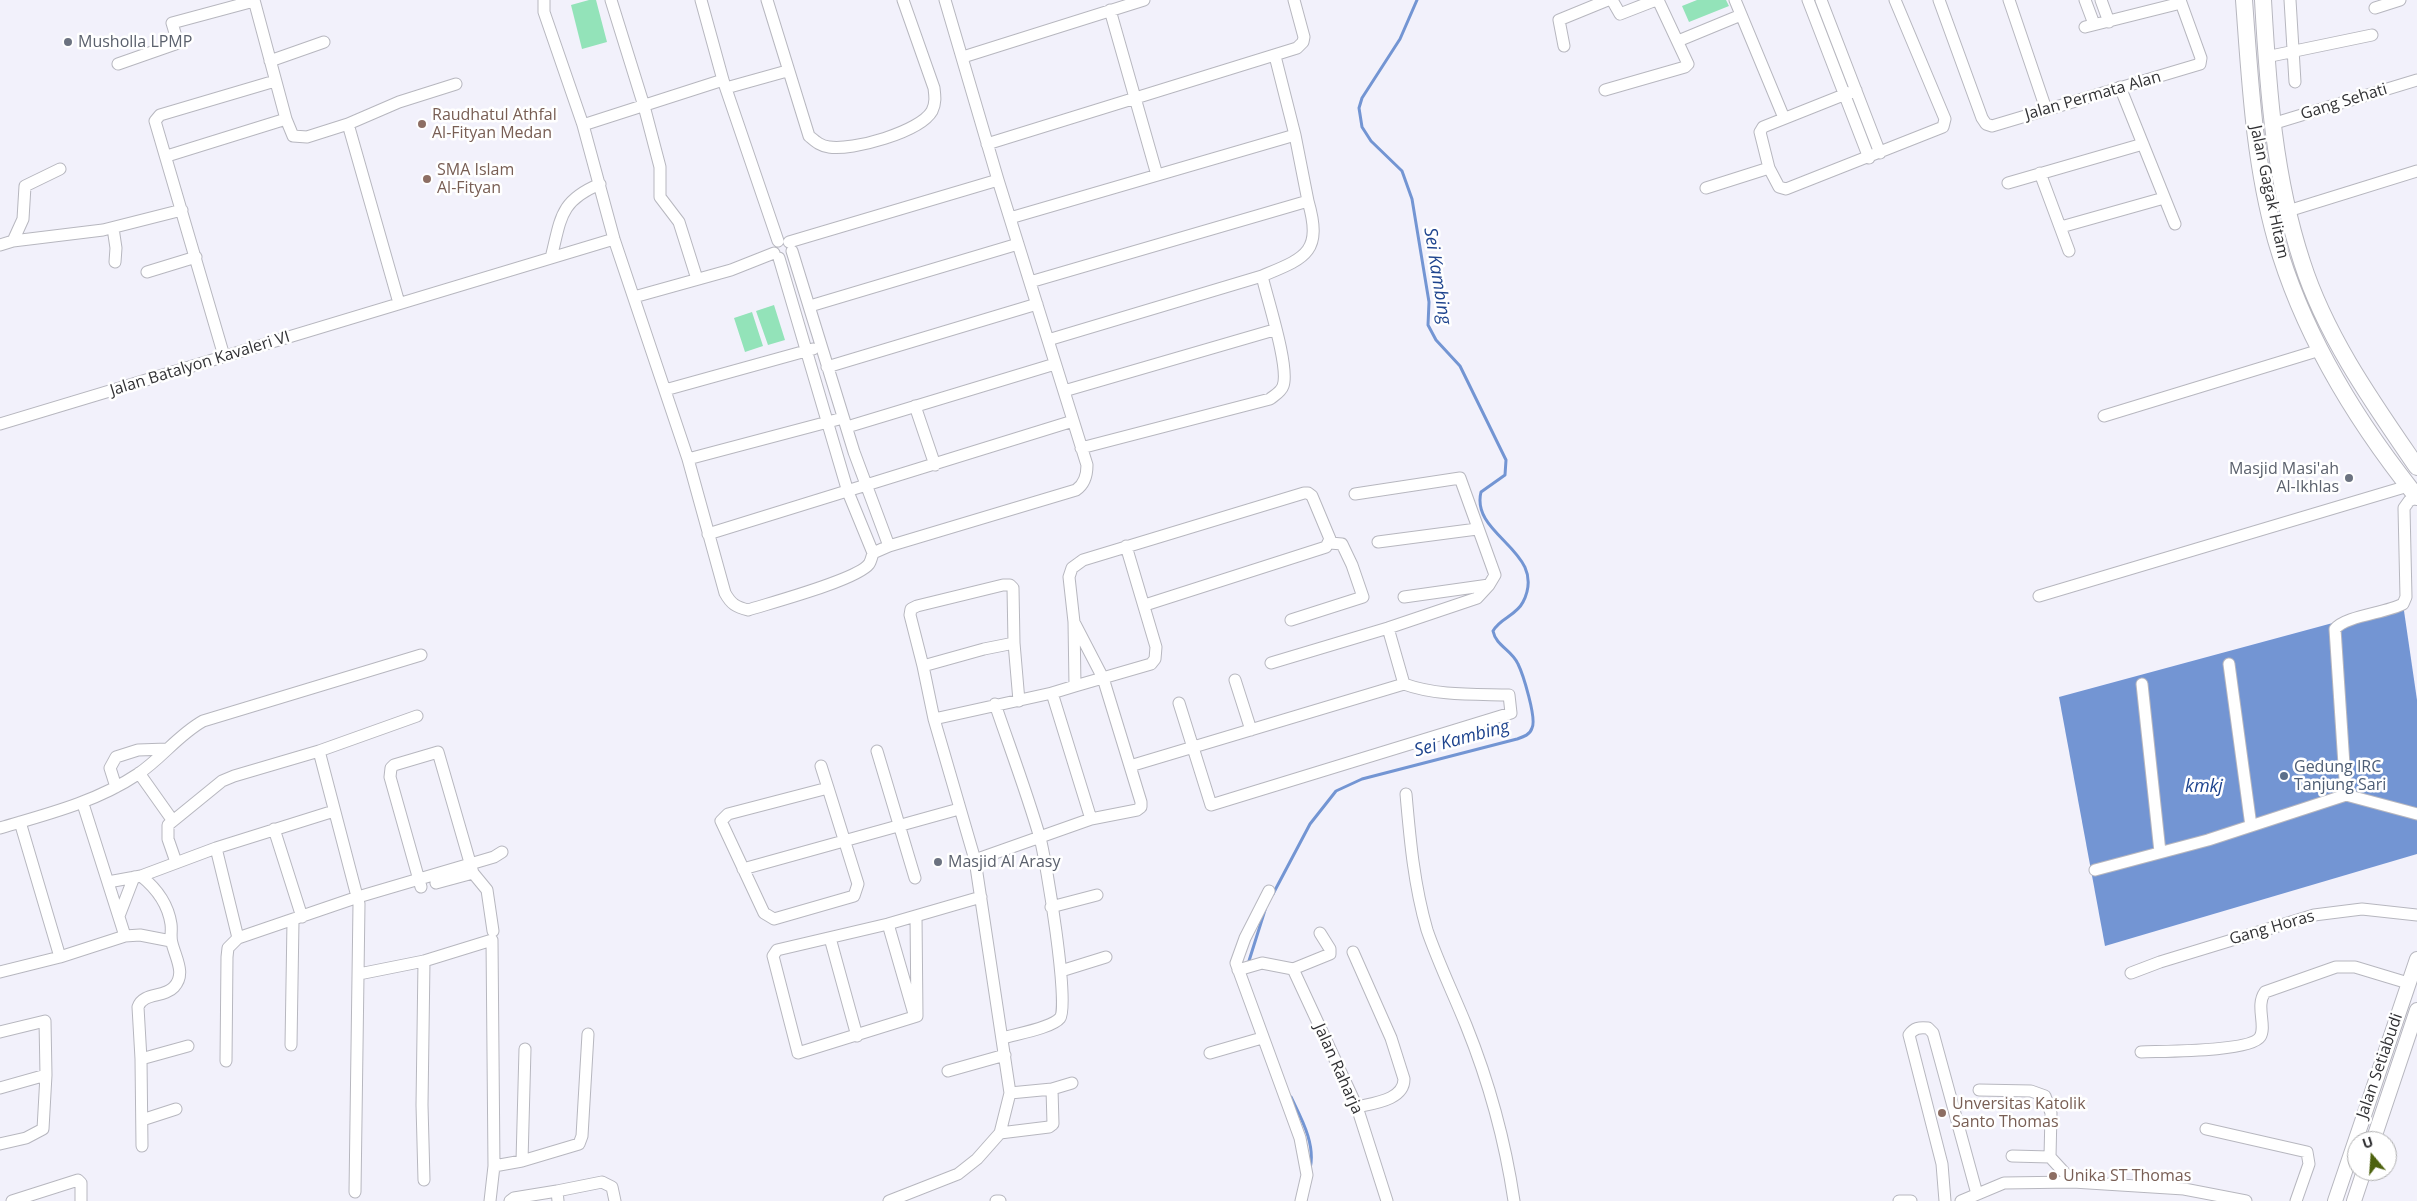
<!DOCTYPE html>
<style>
body{margin:0}
#map{position:relative;width:2417px;height:1201px;overflow:hidden;background:#f2f1fb;font-family:"Open Sans",sans-serif}
canvas{display:block}
.north{position:absolute;left:2347px;top:1131px;width:50px;height:50px;box-sizing:border-box;background:#fff;border:1px solid #adadae;border-radius:50%;rotate:342deg;font-size:14px;font-weight:700;line-height:20px;text-align:center;color:#323235}
.north::after{content:'';display:block;margin:auto;width:18px;height:22px;background:#4d620e;clip-path:polygon(50% 0,100% 100%,50% 72%,0 100%)}
</style>
<div id="map">
<canvas width="2417" height="1201"></canvas>
<div class="north">U</div>
</div>
<script>
const ctx = document.querySelector('canvas').getContext('2d');
ctx.lineJoin = 'round';
function paint(path, color) { ctx.fillStyle = color; ctx.fill(path, 'evenodd'); }
function trace(path, color, width, dash) { ctx.strokeStyle = color; ctx.lineWidth = width; ctx.lineCap = dash ? 'butt' : 'round'; ctx.setLineDash(dash || []); ctx.stroke(path); }
function write(font, color, halo, rows, align = 'center') {
  ctx.font = font + ' "Open Sans",sans-serif'; ctx.lineWidth = 5; ctx.setLineDash([]); ctx.textBaseline = 'middle'; ctx.strokeStyle = halo; ctx.fillStyle = color; for (const [text, x, y, turn = 0] of rows) {
    ctx.save(); ctx.translate(x, y); ctx.rotate((+turn || 0) * Math.PI / 180); ctx.textAlign = isNaN(turn) ? turn : align; if (halo) ctx.strokeText(text, 0, 0); ctx.fillText(text, 0, 0); ctx.restore();
  }
}
paint(new Path2D(`
 M589,0H596L607,42L582,49L571,5Z
 M1697,0H1726L1729,6L1689,22L1682,6Z
 M774,305L785,340L768,345L756,311Z
 M752,312L763,346L745,352L734,318Z`), '#93e3b9');
paint(new Path2D(`
 M2403,604L2417,700V854L2105,946L2059,697Z`), '#7395d3');
trace(new Path2D(`
 M1273,894L1310,824L1336,791L1362,779L1517,739C1523,737 1530,735 1532,728C1537,719 1523,674 1518,664C1512,650 1496,646 1493,631C1500,618 1516,616 1523,602C1549,551 1470,536 1481,492L1505,475L1506,460L1460,366L1436,340L1428,325L1429,302L1412,199L1402,171L1371,141L1362,127L1359,108L1362,98L1400,39L1417,0
 M1248,964L1265,910
 M1291,1097C1301,1118 1316,1144 1310,1169`), '#7395d3', 3);
const minor = new Path2D(`
 M254,0L286,119L293,136L307,137L348,124L399,303
 M544,0V12L583,125L614,239L688,459L725,593C731,604 736,607 748,610C770,603 857,580 869,564C871,561 872,556 873,553L889,546L1076,490C1085,484 1087,475 1087,465L998,180L945,0
 M611,0L644,106L660,167V197L679,222L697,279
 M701,0L723,80L778,241
 M767,0L809,136C815,141 820,146 829,147C852,151 920,132 932,111C936,103 935,96 934,88L903,0
 M1612,0L1620,14L1656,0
 M1735,0L1784,118
 M1808,0L1869,158
 M1821,0L1880,153
 M1939,0L1982,118L1986,124L1992,126L2200,64L2201,58L2180,0
 M2009,0L2046,109
 M2085,0L2094,24
 M2101,0L2109,22
 M2290,0L2295,82
 M2375,8L2400,0
 M1110,10L1157,175
 M2085,27L2181,3
 M1678,41L1741,15
 M1564,46L1559,20L1608,0
 M1275,56L1295,135
 M963,57L1144,0
 M2266,57L2372,35
 M270,61L324,42
 M118,64L178,43L172,23L254,1
 M2120,87L2175,224
 M726,88L787,71
 M1605,90L1685,67L1688,64L1658,0
 M348,124L399,102L456,84
 M2272,124L2417,80
 M583,125L723,80
 M987,144L1297,48L1303,42L1304,37L1294,0
 M167,156L286,119
 M1769,168L1779,187L1786,189L1943,127L1945,119L1895,0
 M2040,173L2069,251
 M2008,183L2143,144
 M1706,188L1769,168L1760,132L1763,127L1856,90
 M2288,211L2417,171
 M1010,218L1295,135L1308,201
 M2061,227L2164,198
 M113,228L116,248L115,262
 M13,241L23,219L25,186L60,169
 M789,242L998,180
 M0,245L13,241L103,230L182,210
 M792,251L854,452L889,546
 M551,258C561,219 559,201 600,184
 M779,258L848,492L873,553
 M147,272L196,257
 M1030,282L1308,201C1323,253 1305,258 1262,276C1267,298 1290,368 1283,386C1281,392 1275,395 1270,399L1081,448
 M634,297L731,270L774,253
 M810,306L1018,244
 M1048,340L1262,276
 M224,356L155,121L160,115L275,81
 M827,367L1037,304
 M665,390L813,349
 M1064,391L1274,330
 M915,406L935,465
 M2104,416L2320,350
 M0,424L614,239
 M847,427L1055,364
 M688,459L843,418
 M708,534L1073,421
 M1378,542L1477,529
 M2039,596L2408,486
 M1404,597L1489,585
 M1291,620L1363,597L1352,565L1342,544L1330,543
 M1388,628L1404,684
 M1271,663L1388,628L1477,598L1489,585L1495,575L1460,478L1355,494
 M2229,664L2251,826
 M923,666L910,615L911,609L917,606L1003,585H1010L1013,588L1014,643
 M1235,680L1251,730
 M2142,684L2160,852
 M1075,686L1151,664L1155,659L1156,647L1126,546
 M1052,693L1091,819
 M995,704C1010,748 1027,793 1040,838C1046,860 1070,1006 1060,1018C1052,1028 1016,1034 1003,1038
 M934,719L1052,693L1075,686L1074,622L1069,577L1072,568L1083,560L1304,493H1308L1312,496L1330,539L1326,547L1145,605
 M319,751L359,904L355,1192
 M877,751L915,878
 M821,766L828,788
 M1130,766C1222,739 1313,711 1404,684C1437,696 1475,694 1509,695L1511,713L1211,805L1179,703
 M139,773L173,821
 M116,787L110,768L116,757L138,750L167,749
 M828,788L858,884L854,896L774,919L764,913L721,821L728,814Z
 M1406,794C1410,840 1414,885 1427,930C1438,962 1453,993 1466,1025C1489,1082 1505,1140 1514,1201
 M2346,795L2335,629C2345,616 2386,613 2403,604L2406,597L2404,508L2409,501L2417,497
 M83,804L125,936L140,935L171,941
 M20,822L60,957
 M0,828C48,814 96,802 138,774C162,758 178,735 203,721L421,655
 M274,829L302,917
 M216,848L238,938
 M975,860L1091,819L1137,810L1141,807V802L1103,678L1075,624
 M176,862L168,839V825L222,781L234,776L319,751L417,716
 M743,869L959,809
 M2095,870L2208,840L2346,795L2417,814
 M141,876C156,888 168,904 171,924C172,931 170,937 172,943C176,959 186,974 174,987C164,998 143,992 138,1007L141,1059L142,1146
 M108,882L141,876L216,848L334,811
 M436,883L473,873
 M421,887L390,777L391,768L394,765L438,752L473,873L487,890L493,931
 M1269,891L1245,938L1236,963L1300,1138L1307,1175L1301,1201
 M1051,907L1097,895
 M119,916L134,877
 M916,916L917,1016L798,1053L773,956L777,950L888,924L981,897
 M888,924L914,1014
 M830,938L857,1036
 M1353,952L1391,1038L1404,1079C1404,1100 1374,1103 1357,1107
 M1293,969L1357,1107L1387,1201
 M1293,969L1330,954V949L1320,933
 M1238,970L1262,963L1293,969
 M1061,971L1106,957
 M0,972L60,957L125,936
 M2131,973L2160,962L2314,915L2362,909L2417,915
 M359,974L424,961L492,940L494,1166L490,1201
 M0,1032L45,1021L46,1075L43,1129L26,1138L0,1144
 M291,1045L293,921
 M2141,1052C2161,1051 2250,1052 2260,1037C2267,1026 2255,1006 2265,992L2336,967H2355L2408,983
 M1210,1053L1262,1038
 M141,1059L188,1046
 M226,1061L227,957L228,948L238,938L358,897L494,857L502,852
 M948,1071L1005,1055
 M0,1088L46,1075
 M1979,1090L2031,1091L2045,1096L2051,1113L2050,1157L2073,1182
 M1010,1093L1052,1089L1072,1083
 M142,1120L176,1109
 M2206,1129L2307,1152L2309,1164L2296,1201
 M1000,1133L1049,1127L1053,1124L1052,1089
 M2012,1156L2050,1157
 M522,1161L525,1049
 M494,1166L522,1161L579,1144L582,1136L588,1034
 M424,1180L422,1105L424,961
 M557,1191L602,1182L612,1187L615,1201
 M12,1201L78,1180L81,1183V1201
 M510,1201L514,1198L557,1191L558,1201
 M889,1201L958,1174L977,1159L1000,1133L1010,1093L975,860L934,719L923,666L984,649L1014,643L1019,701
 M996,1201H1000
 M1899,1201H1911
 M1945,1201L1942,1164L1909,1035C1914,1028 1919,1027 1928,1028L1933,1033L1977,1194
 M1961,1201L2004,1183L2073,1182L2184,1189L2246,1201`);
const major = new Path2D(`
 M2373,1141L2417,1010
 M2335,1201L2417,959
 M2354,1201L2364,1171`);
const highway = new Path2D(`
 M2244,0C2250,80 2254,162 2276,240C2303,334 2356,421 2417,497
 M2263,0C2268,89 2274,177 2302,262C2326,337 2373,403 2417,467`);
trace(minor, '#b7b7bf', 13);
trace(major, '#b7b7bf', 16);
trace(highway, '#b7b7bf', 18);
trace(minor, '#fff', 11);
trace(major, '#fff', 14);
trace(highway, '#fff', 16);
for (const [x, y, r, color] of [
 [68,42,5,"#6b7280"],
 [422,124,5,"#8d6e63"],
 [427,179,5,"#8d6e63"],
 [2349,478,5,"#6b7280"],
 [2284,776,5,"#5c6f8a"],
 [938,862,5,"#6b7280"],
 [1942,1113,5,"#8d6e63"],
 [2053,1176,5,"#8d6e63"]
]) { const dot = new Path2D(); dot.arc(x, y, r, 0, 2 * Math.PI); ctx.fillStyle = color; ctx.fill(dot); trace(dot, '#fff', 2); }
write('16px', '#5b616d', '#fff', [
 ["Musholla LPMP",78,42],
 ["Masjid Masi'ah",2339,469,"right"],
 ["Al-Ikhlas",2339,487,"right"],
 ["Masjid Al Arasy",948,862]
], 'left');
write('16px', '#323235', '#fff', [
 ["Jalan Permata Alan",2093,96,-16],
 ["Gang Sehati",2344,102,-17],
 ["Jalan Gagak Hitam",2269,192,78],
 ["Jalan Batalyon Kavaleri VI",200,364,-17],
 ["Gang Horas",2272,928,-16],
 ["Jalan Setiabudi",2380,1066,-71],
 ["Jalan Raharja",1338,1069,66]
]);
write('16px', '#785e54', '#fff', [
 ["Raudhatul Athfal",432,115],
 ["Al-Fityan Medan",432,133],
 ["SMA Islam",437,170],
 ["Al-Fityan",437,188],
 ["Unversitas Katolik",1952,1104],
 ["Santo Thomas",1952,1122],
 ["Unika ST Thomas",2063,1176]
], 'left');
write('16px', '#4e5e75', '#fff', [
 ["Gedung IRC",2294,767],
 ["Tanjung Sari",2294,785]
], 'left');
write('italic 18px', '#1e448e', '#fff', [
 ["Sei Kambing",1437,276,81],
 ["Sei Kambing",1462,739,-15],
 ["kmkj",2204,787]
]);
</script>
